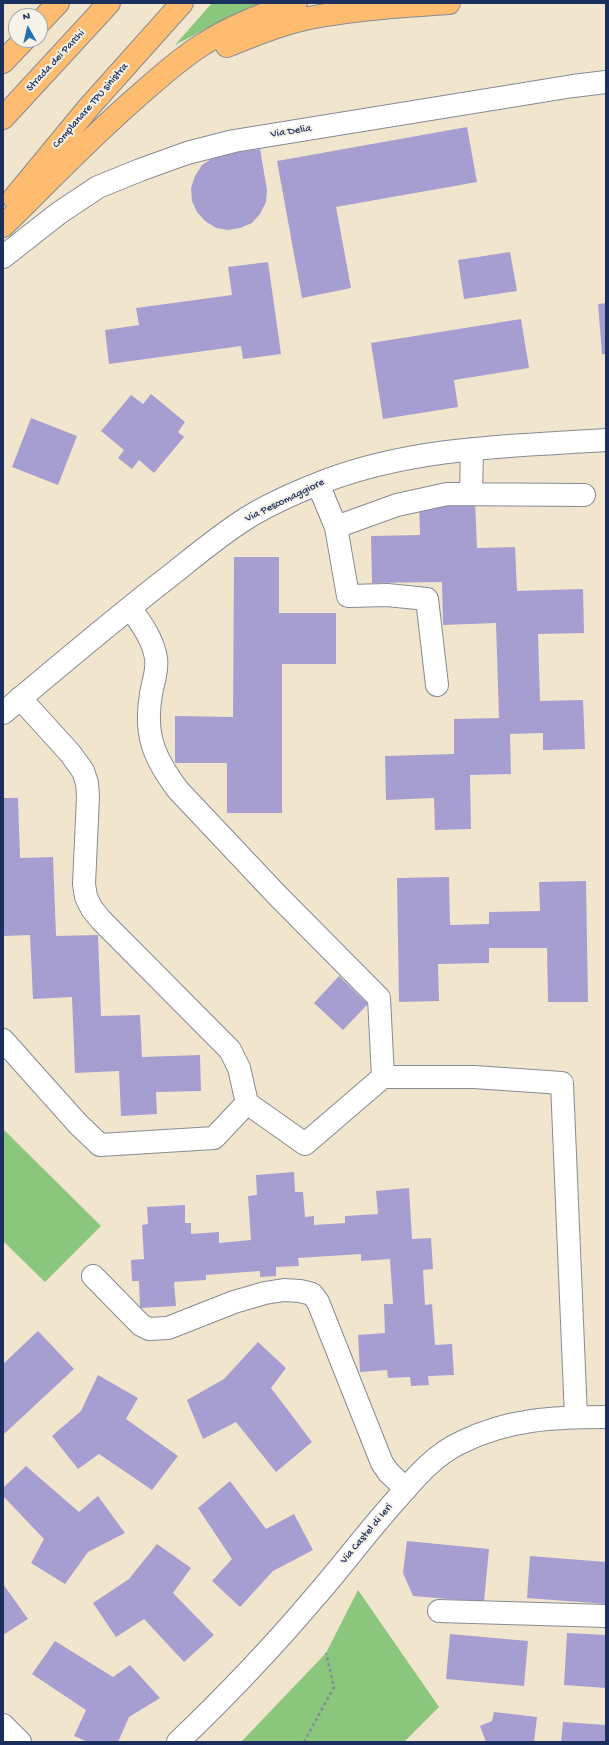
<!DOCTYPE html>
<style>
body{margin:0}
#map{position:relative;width:609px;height:1745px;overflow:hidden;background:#f1e6cd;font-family:"Gochi Hand",sans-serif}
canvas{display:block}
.frame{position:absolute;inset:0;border:4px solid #1b2f5e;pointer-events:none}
.north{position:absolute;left:8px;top:8px;width:40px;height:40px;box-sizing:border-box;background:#f7f3e8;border:1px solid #9fa5b1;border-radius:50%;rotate:352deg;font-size:11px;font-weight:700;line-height:16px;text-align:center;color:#1b2f5e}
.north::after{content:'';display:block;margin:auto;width:14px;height:18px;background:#1f6fb2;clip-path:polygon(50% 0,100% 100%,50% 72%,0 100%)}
</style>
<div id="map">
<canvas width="609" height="1745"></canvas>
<div class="frame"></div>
<div class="north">N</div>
</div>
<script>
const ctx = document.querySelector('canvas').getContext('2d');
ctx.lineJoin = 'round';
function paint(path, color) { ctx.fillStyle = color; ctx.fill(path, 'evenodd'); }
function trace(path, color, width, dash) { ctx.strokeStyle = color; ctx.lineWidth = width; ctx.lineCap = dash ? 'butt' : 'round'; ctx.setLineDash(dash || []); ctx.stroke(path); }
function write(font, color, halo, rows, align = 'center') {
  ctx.font = font + ' "Gochi Hand",sans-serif'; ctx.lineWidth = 4; ctx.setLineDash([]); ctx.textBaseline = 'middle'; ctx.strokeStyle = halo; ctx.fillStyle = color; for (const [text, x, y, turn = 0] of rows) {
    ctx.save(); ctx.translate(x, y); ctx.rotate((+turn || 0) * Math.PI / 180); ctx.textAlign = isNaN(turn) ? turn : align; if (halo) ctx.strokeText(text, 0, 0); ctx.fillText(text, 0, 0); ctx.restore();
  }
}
paint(new Path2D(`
 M212,3H268L225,19L175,45Z
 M3,1129L101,1226L45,1282L3,1241Z
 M358,1590L439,1707L404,1742H241L326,1653Z`), '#8ac67c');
paint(new Path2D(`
 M467,127L477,182L336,207L351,288L302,298L277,161Z
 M260,149L267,190L266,202L260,214L252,223L240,228L228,230L216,228L205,221L197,212L192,201L191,188L195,176L202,165L213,158L225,154Z
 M510,252L517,291L464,299L458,260Z
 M268,262L281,354L243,359L241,346L109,364L105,330L139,325L136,308L232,295L228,267Z
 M606,303V354H602L598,304Z
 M521,319L529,368L454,380L458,407L383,419L371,343Z
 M151,394L185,422L178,432L184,437L154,473L139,460L132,469L118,458L124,450L101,431L131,395L143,404Z
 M31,418L77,436L58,485L12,467Z
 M475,501L477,548L515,547L517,591L583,589L584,633L538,634L540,701L583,700L585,749L543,750V733L510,734L511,774L470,775L471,829L435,830L434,798L386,800L385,756L454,754V719L499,718L496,623L443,625L442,582L372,583L371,536L420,535L419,502Z
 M234,557H279V613H336V664H282V813H227V763H175V716L233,717Z
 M3,798H18L20,858L53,857L56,936L98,935L101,1016L140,1015L142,1057L200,1055L201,1091L156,1092L157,1114L121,1116L119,1071L75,1073L72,997L33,999L30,935L3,936Z
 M449,877L450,925L489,924V912L540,911L539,882L586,881L588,1002H548L547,948H489V963L438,964L439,1001L399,1002L397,878Z
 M339,976L368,1004L343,1030L314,1003Z
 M294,1172L295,1192H303L305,1217L314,1216V1225L345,1223V1216L378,1214L376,1191L409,1188L412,1239L431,1238L433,1269L423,1270L425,1305L432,1304L435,1345L452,1344L454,1375L428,1376L429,1385L411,1386L410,1377L388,1378L387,1370L360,1372L358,1335L385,1333L384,1304H393L390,1259L361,1261V1254L298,1258L299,1266L276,1267V1276L260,1277V1271L206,1275V1280L174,1282L176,1306L140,1308L139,1281H132L131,1260L144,1259L142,1225L148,1224L147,1207L185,1205V1223H191V1234L219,1232V1243L251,1240L248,1196L257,1195L256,1175Z
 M38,1331L74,1369L3,1435V1364Z
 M258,1342L286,1368L271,1388L312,1442L276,1472L236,1422L203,1439L187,1400L224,1379Z
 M98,1375L138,1398L126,1419L178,1456L152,1490L99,1454L78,1469L52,1436L81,1411Z
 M26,1466L79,1512L98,1496L125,1533L88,1552L65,1584L31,1563L44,1539L3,1496V1488Z
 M230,1481L266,1529L294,1514L313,1550L273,1571L240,1607L212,1581L232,1559L198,1508Z
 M407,1541L489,1549L484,1602L413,1596L403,1573Z
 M157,1544L191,1568L173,1593L214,1635L184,1662L144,1619L116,1637L93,1603L129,1579Z
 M530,1556L606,1562V1604L527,1598Z
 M3,1584L28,1619L3,1635Z
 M567,1633L606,1635V1688L564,1685Z
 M450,1634L528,1641L524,1686L446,1679Z
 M55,1641L113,1677L130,1665L160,1698L129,1717L118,1742H88L74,1736L86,1710L32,1674Z
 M494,1712L537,1717L534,1742H486L480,1726L492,1721Z
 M563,1722L606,1725V1742H561Z`), '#a69ed1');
const minor = new Path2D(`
 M3,257L59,213L98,187L140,170L187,153L234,141L573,86L606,82
 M318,484L336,527L397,505L447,494L584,495
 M471,494L472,449
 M336,527L348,596L387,595L427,599L437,685
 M130,608C141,623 153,639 156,658C158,670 153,682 151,694C144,735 154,758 178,790L277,895L379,998L383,1077H474L562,1083L576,1417
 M20,698L70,753L83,771L87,783L88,797L84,884L86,897L92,909L101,920L230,1050L239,1068L247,1103L305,1144L383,1077
 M3,713C54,670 105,627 157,586C187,563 215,538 247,518C271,503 299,491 325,481C415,447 511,446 606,440
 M3,1040L78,1124L100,1145L214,1138L247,1103
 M93,1276L141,1325L149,1329L168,1328L234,1302L265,1293L284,1290L300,1291L312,1294L318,1302L382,1463L389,1473L406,1489
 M439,1611L606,1616
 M3,1725L20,1742
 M178,1742C226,1696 272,1648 315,1597C343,1565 368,1531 396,1500C415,1478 435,1454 462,1442C508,1419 555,1417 606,1417`);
const highway = new Path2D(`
 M40,22L58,3
 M227,46C254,35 281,24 309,18C355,9 402,6 449,3
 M3,62L24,40
 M3,118L109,3
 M14,198L89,107L182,3
 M3,226C48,182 91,137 138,96C159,78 179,59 202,45C231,26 263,14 296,3`);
trace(minor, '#868a96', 24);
trace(highway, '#868a96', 24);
trace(new Path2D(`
 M304,1742L334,1687L326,1653`), '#868a96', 2.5, [3, 3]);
trace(minor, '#fff', 22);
trace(highway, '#fdbc6f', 22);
write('11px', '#1b2f5e', '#f7f3e8', [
 ["Strada dei Parchi",56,61,-47],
 ["Complanare TPU sinistra",91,106,-49],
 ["Via Delia",291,132,-9],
 ["Via Pescomaggiore",285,501,-26],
 ["Via Castel di Ieri",367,1534,-50]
]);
</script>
